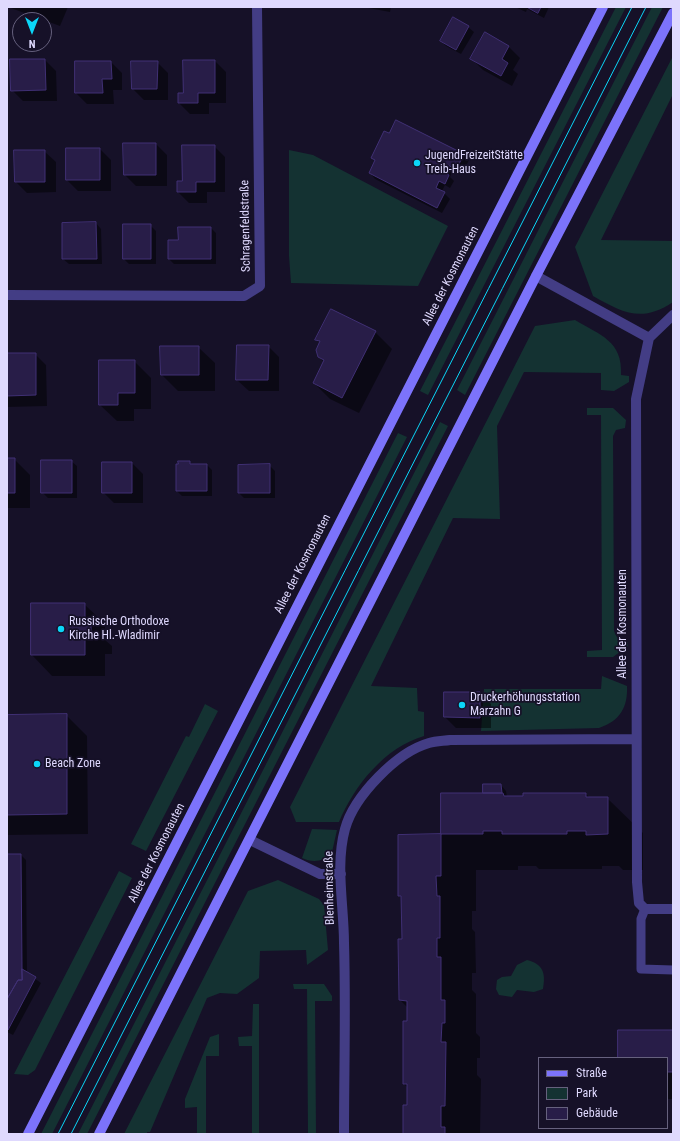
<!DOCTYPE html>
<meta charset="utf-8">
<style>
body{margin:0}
#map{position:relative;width:680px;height:1141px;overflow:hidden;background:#161128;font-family:"Roboto Condensed",sans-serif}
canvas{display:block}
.frame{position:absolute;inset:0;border:8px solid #dfd9fe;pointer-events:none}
.legend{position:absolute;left:538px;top:1057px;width:130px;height:72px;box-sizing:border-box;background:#161128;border:1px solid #66617e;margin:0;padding:5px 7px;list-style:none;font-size:12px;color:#dfd9fe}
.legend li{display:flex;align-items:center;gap:8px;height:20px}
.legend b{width:20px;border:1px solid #66617e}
.north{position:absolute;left:12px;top:12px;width:40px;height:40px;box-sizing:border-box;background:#161128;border:1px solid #66617e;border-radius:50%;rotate:180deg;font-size:11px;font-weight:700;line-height:16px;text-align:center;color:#dfd9fe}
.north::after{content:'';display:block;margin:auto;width:14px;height:18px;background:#0bd6f8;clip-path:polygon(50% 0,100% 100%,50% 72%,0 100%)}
</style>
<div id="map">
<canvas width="680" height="1141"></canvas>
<div class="frame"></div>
<ul class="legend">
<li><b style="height:5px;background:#7c73fb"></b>Straße</li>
<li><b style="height:11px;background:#143232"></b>Park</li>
<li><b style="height:11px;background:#281d48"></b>Gebäude</li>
</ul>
<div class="north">N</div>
</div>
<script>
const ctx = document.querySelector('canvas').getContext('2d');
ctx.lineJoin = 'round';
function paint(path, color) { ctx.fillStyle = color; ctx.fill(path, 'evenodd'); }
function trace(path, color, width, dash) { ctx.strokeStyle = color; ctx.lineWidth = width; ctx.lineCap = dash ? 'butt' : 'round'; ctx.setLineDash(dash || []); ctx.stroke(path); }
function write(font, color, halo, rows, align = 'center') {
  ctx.font = font + ' "Roboto Condensed",sans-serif'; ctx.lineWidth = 3.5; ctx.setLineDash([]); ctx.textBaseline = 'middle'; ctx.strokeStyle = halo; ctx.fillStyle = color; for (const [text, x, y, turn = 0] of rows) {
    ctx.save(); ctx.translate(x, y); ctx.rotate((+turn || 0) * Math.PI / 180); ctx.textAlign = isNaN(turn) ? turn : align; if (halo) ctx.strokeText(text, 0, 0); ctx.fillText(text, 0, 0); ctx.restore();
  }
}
paint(new Path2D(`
 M616,7H626L428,395L420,391Z
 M652,7H663L465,395L457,390Z
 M673,56V94L601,240L673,241V302C642,323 623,313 593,296L575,247Z
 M289,150L313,155L448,226L418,286L291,283L289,256Z
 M575,320C600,335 623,341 621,375L629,376V382L614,391L601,390V373L524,372L497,426L500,519L453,518L371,686L417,688L418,711L424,712V736C385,747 354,786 339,822H296L290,807L535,326Z
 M587,408H613L626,420L625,428L616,430L613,436L614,631C617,639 620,642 628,642V646L613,657H587V651L602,650L601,415H587Z
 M440,422L448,426L87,1134H78Z
 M398,433L407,437L52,1134H41Z
 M602,676L627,686C628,707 620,721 599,728L481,731L484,689H601Z
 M205,704L218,711L146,851L131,844L186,736L189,737Z
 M312,829L337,830L332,852C324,862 313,863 302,858Z
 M119,871L132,878L35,1070L28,1075L14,1074Z
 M278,880L319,899L324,905L328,950L307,965L306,950L260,951L259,978L237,994L220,993L207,998L150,1132H147V1134H124L248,891Z
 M527,960C543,964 546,973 543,989L534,992L517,990L512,997L499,995L496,989L497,980L502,977L511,976L517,965Z
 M293,984H324L332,996V1001H315L316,1134H308L307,989H294Z
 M253,1004H259V1134H252V1046H239L238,1037L252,1036Z
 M219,1034V1056H206V1134H197V1107L185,1108V1099L210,1037Z`), '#143232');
paint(new Path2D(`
 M8,7H68L60,26Z
 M363,7H391L390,12Z
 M515,7H549L544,18L527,9L526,12Z
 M468,27L474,32L461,54L446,46L441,41Z
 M485,34L509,47L520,58L513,70L518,74L512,86L483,70L472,59Z
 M45,60L56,71L57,101H23L12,90Z
 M215,61L226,72V103H209V114H190L179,103L184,94Z
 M111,62L122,73V90H113L114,104H87L76,93Z
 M132,62H157L168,73V100H144L133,89Z
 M396,121L464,155L469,160L462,174L453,170L450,177L454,181L450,188L445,185L442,191L450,199L442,213L375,179L370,173L376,161L372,157L389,135Z
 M124,144H156L167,155V186H136L125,175Z
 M214,146L225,157V192H207V203H189L178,192L183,182Z
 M100,149L111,160V191H78L67,180Z
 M44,151L56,162V192L27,193L16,182Z
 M96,223L101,229L102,264H69L63,259Z
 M150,225L156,231V264H129L124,259Z
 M211,228L216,233V264H174L169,259V241H179Z
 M375,332L392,349L359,413L330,399L314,383L324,362L319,357L320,343L317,339Z
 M268,346L279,357V391H249L237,380Z
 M198,347L215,363V391H178L162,375Z
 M7,354H35L46,365L47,406L7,407Z
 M134,361L151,378V409H134V421H117L100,405Z
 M7,459H14L30,475V508H7Z
 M71,461L77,466V498H48L42,492Z
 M189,462L193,465H207L212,470V496H182L177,491Z
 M132,463L143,474V503H114L103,492Z
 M269,465L275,471V498H244L239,493Z
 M84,604L105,624V640L112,646V654H105V676H52L32,655Z
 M480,693L491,704V728H456L445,717Z
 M66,715L87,736L88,834L7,835V716Z
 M501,785L506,791L507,797H524V794H586L590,798H607L643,833V870H623L619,866H602V869H539L536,866H518V870H476V911H472V929L475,932L476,973H472V990L476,994V1033L480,1037V1058H477V1075L481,1079L480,1134H404L408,1106V1088L404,1084L408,1008L400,1000L403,940L402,898L399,896V836L442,835V794H484Z
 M7,855H21L26,860L27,973L41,983L13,1035L7,1032Z
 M673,1031V1099H667V1058H619Z`), '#0007');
const building = new Path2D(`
 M527,7H541L538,13Z
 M453,17L469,26L456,50L440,41Z
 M485,32L509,46L502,59L508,63L501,76L470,59Z
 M10,59H45L46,90L11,91Z
 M183,60H215V93H198V103H178V93H183Z
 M75,61H111L112,79H102L103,93H75Z
 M131,61H158L157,89H132Z
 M396,120L464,154L456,170L448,165L444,173L449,175L445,184L439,181L436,188L445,192L437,208L369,173L375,160L371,158L384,131L389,133Z
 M123,143H156V175H124Z
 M182,145H215V182H196V192H177V181H182Z
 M66,148H100V180H66Z
 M14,150H45V182H15Z
 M96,222L97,259H62V223Z
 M123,224H151V259H123Z
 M178,227H211V259H168V240H178Z
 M331,309L376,331L342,398L313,383L324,360L318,357L316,350L320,341L315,340Z
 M237,345H269L268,380H236Z
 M160,346H199V375H161Z
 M7,353H36V395L7,396Z
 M99,360H135V393H118V405H99Z
 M7,458H15V493H7Z
 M41,460H72V493H41Z
 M178,461H190V464H207V491H176V464H178Z
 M102,462H132V493H102Z
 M270,464V493H238V465Z
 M31,603H85V624H91V634H85V655H31Z
 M444,692H480V718L444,717Z
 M67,714V814L7,815V715Z
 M483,784H501L502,793H483Z
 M441,793H503L504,796H523V793H586V797H608V834L586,835V831H567V834H502V831H483V834H441Z
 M441,834V876H436L437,896H440V938H437V957H441V1000H445V1023H442L441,1042H446L445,1106H441V1127H445V1134H403V1105H407V1084H403V1021H407V1001L399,1000L398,939H402L401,896H398V835Z
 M7,854H21L22,969V980H18L7,999Z
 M22,969L36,977L8,1030L7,999L18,980H22Z
 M618,1030H673V1072H667V1058H618Z`);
paint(building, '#281d48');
trace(building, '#403074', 1);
trace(new Path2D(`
 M645,909L641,919V969L673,970`), '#433d85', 9);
trace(new Path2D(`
 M536,276L649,338
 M7,295L244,296L260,286L257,7
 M673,315L649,338L636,399L637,882L639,903L645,909H673
 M250,840L320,874H341
 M344,1134C344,1071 346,1007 344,943C344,906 335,865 345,829C354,796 397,752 429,743C436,741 444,741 450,740L636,739`), '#433d85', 10);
trace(new Path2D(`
 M28,1134L603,7
 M99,1134L536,276L673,13`), '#7c73fb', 10);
trace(new Path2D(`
 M58,1134L632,7
 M71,1134L646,7`), '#0bd6f8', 1);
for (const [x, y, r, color] of [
 [417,163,4,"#0bd6f8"],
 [61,629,4,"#0bd6f8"],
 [462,705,4,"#0bd6f8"],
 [37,764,4,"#0bd6f8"]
]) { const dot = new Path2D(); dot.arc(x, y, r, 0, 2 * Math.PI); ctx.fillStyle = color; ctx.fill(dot); trace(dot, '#161128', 1.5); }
write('12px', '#dfd9fe', '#161128', [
 ["JugendFreizeitStätte",425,156],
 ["Treib-Haus",425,170],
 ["Russische Orthodoxe",69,622],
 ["Kirche Hl.-Wladimir",69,636],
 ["Druckerhöhungsstation",470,698],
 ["Marzahn G",470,712],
 ["Beach Zone",45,764]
], 'left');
write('12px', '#dfd9fe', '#161128', [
 ["Schragenfeldstraße",246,226,-91],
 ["Allee der Kosmonauten",451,276,-63],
 ["Allee der Kosmonauten",303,564,-63],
 ["Allee der Kosmonauten",623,624,-90],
 ["Allee der Kosmonauten",157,853,-63],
 ["Blenheimstraße",330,888,-91]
]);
</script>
